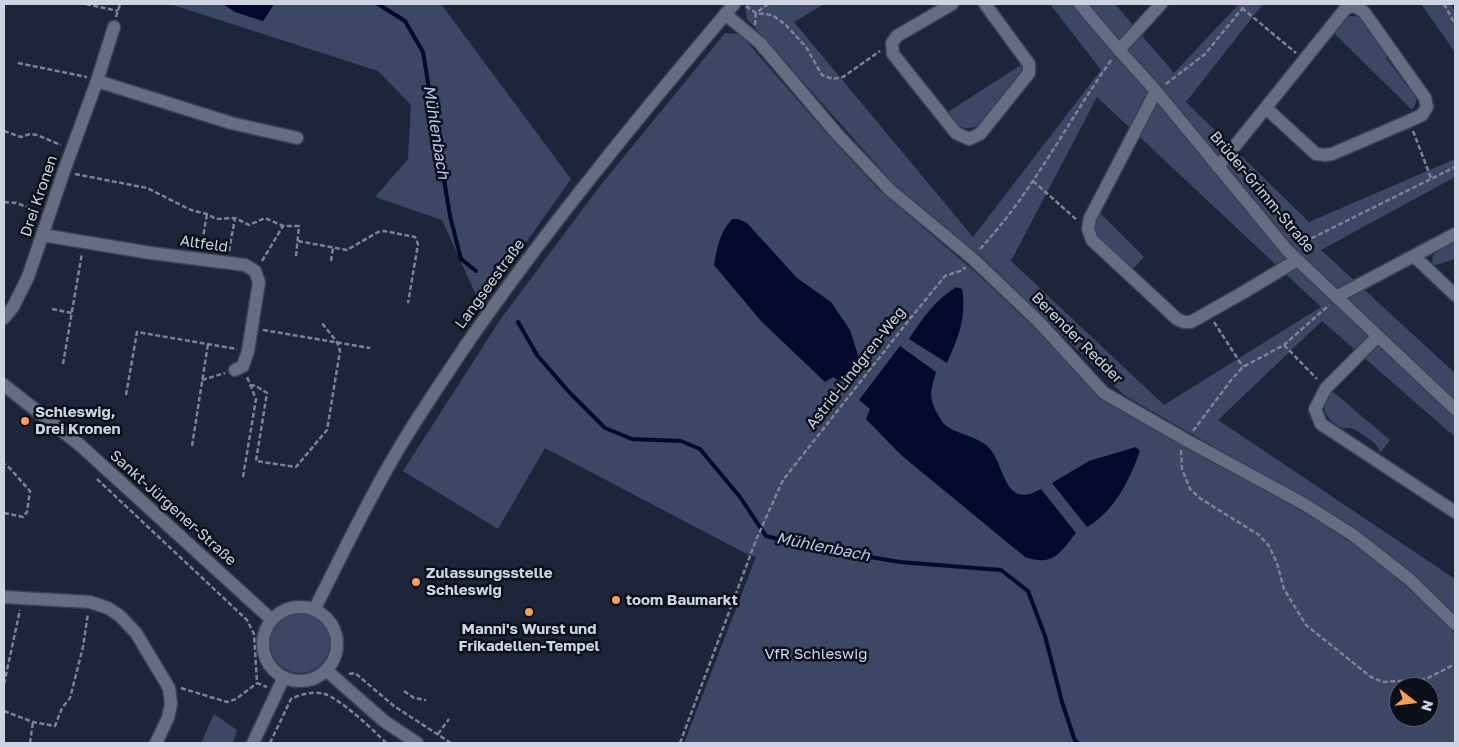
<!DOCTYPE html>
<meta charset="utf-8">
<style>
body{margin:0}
#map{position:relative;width:1459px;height:747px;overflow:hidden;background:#1d253a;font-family:"Golos Text",sans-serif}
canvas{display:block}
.frame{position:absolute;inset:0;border:5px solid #cdd3e1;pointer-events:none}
.north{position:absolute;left:1389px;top:677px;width:50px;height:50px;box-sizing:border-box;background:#0b0f18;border:1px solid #595d68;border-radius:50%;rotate:106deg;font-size:14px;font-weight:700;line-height:20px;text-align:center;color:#cdd3e1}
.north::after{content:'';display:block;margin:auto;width:18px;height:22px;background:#fc9d53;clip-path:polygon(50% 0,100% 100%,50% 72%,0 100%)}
</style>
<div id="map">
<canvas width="1459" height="747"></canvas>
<div class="frame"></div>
<div class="north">N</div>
</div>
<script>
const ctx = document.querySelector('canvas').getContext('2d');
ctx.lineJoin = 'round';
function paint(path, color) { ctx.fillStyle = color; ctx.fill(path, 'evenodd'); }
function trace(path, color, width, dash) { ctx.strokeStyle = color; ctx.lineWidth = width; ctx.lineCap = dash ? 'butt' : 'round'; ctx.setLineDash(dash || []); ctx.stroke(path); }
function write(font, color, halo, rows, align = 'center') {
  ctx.font = font + ' "Golos Text",sans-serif'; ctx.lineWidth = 5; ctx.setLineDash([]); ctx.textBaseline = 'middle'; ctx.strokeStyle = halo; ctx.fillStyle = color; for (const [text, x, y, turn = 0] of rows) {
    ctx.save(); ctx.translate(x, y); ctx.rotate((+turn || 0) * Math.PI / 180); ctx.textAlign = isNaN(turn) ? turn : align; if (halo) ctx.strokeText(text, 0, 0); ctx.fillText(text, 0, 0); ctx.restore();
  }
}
paint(new Path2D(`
 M170,4H223L235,12L263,21L274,4H441L571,179L481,306L442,220L375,197L408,159L411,105L378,71Z
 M748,4H824L794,22L973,237L1101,70L1050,4H1115L1174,73L1239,4H1263L1186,102L1309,222L1455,159V177L1321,250L1455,373V437L1322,321L1218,420L1455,579V616L1445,604L1392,557L1343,521L1124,395L982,257L894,184L747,19L745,7ZM1097,97L1321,307L1164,405L1011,261Z
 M1421,4H1451L1455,12V52Z
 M1351,16L1360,17L1388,51L1386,58L1407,86L1414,88C1418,97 1417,102 1412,110L1333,32L1344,19Z
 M725,33L740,34L828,135L878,189L974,271L1037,330L1103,401L1263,488L1323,524L1375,559L1428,606L1455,634V743H684L756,557L747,554L545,448L498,529L403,471L500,320L600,186ZM1399,687H1429V717H1399Z
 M1021,65L1022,71L1017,79L979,125C963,133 957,125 948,112Z
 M1098,211L1144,257L1133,269L1097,236L1093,226Z
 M1455,238V259L1433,266C1430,249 1443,245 1455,238Z
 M1332,391L1390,440L1380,453C1379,451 1379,448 1377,446C1374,441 1359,432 1354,429C1350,427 1346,429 1343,428C1325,420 1317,405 1332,391Z
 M270 643a30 30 0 1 1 60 0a30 30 0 1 1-60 0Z
 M214,714L237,730L233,743H201Z`), '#3b4765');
paint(new Path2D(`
 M223,4H274L263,21L235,12Z
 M732,219H738L747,223L797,278L831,302L850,330L860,361L858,368L847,381H840L833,377L825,382L761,321L714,265C717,247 720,233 732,219Z
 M956,287L962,289C967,316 958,339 947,363L909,339C922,318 935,301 956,287Z
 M900,346L936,372C931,390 928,396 937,413C939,416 941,420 943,423C955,435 978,435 990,449C1006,468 1004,510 1041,489L1076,533C1060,553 1053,567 1025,557L901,455L866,419L870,409L859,400Z
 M1136,447L1140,451C1130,479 1114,512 1087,527L1052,483L1089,461Z`), '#03092d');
trace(new Path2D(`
 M378,4L405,21L423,52L450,216L461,259L476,271
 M518,322L537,355L569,392L605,428L632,439L681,441L700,449L740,497L766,536L809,547L900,562L1001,570L1028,591L1045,636L1062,702L1075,741L1078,743`), '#03092d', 4);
const minor = new Path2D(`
 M952,4L897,36L892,43L893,54L956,133L969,139L980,134L1029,73V64L985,4
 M1080,4L1119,50L1156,91L1287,250L1455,409
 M725,14L760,43L837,134L890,190L972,258L1039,322L1104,393L1186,440L1304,504L1353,535L1409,579L1455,624
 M1119,50L1161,4
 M97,81L231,123L297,138
 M1156,91L1090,218L1088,229L1092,240L1177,319L1184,322H1191L1244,292L1297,260
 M1218,167L1346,8L1355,6L1364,12L1425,98L1427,107L1422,115L1409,121L1332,154L1325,155L1316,154L1266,108
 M42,235L151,253L245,265L255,271L259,282L248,351L243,366L235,370
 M1414,256L1455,295
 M1336,297L1455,234
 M4,318L13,307L28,277L64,171L97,81L114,27
 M1378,336L1326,388L1315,409L1321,424L1455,512
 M4,385L81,446L272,620
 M4,597L90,602L108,608L120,616L136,633L169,688L171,704L168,718L156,743
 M263 644a37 37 0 1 1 74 0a37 37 0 1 1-74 0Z
 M314,610C339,561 363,510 391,462C413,423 439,386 464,348C547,228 640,115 734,4
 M326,670L384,721L417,743
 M253,743L284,677`);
trace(minor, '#394155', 15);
trace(new Path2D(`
 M86,4L118,11
 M1444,4L1455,24
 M746,6L756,13L768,4
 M1242,8L1296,53
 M116,17L120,4
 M755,25L756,13L772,15L785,24L806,47L822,75L833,79L843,77L880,51
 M18,63L87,77
 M1166,84L1205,54L1246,4
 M4,131L21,137L30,134L37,135L61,145
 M1413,131L1431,178
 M75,174L147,188L191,210L207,214L216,219L235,218L249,225L265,218L283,226H299L296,256
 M1033,181L1077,220
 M4,202L16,203L38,211
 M298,241L347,250L378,232L384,231L415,237L418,244L408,303
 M1298,245L1455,167
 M201,249L207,214
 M980,249C1033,192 1067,122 1112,59
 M229,251L235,218
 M262,261L283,226
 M331,261L333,248
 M52,309L72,313
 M1214,322L1243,367
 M263,330L370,348
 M1284,345L1317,379
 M63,364L82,253
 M202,380L225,373
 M250,385L256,386L267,393L256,461L296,467L327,430L340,351L337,342L321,322
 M126,395L137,332L237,349
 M1193,431L1232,379L1243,367L1284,345L1329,305
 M192,446L208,344
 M1181,450L1182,469L1190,489L1201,499L1259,535L1269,546L1277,563L1284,589L1306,625L1371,677L1383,682L1426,679L1455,664
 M243,477L256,399L247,377
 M97,479L247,620L254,634L257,683L267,687
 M4,513L23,517L27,512L30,491L6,464
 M349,674L355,673L394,706L451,743
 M4,684L20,610
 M181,688L227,702L236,699L257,683
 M404,691L414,698L426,700
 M4,711L33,722L55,726L62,708L70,698L83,647L88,613
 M438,734L449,719
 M30,743L33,722
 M270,743L291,699C301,694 314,691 325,694C340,699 375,731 386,743
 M680,743L756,540L783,480L909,320L945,276L963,270L965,267`), '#7d8395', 2.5, [5, 2.5]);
trace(minor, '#646d81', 12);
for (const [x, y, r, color] of [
 [25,421,5,"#fc9d53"],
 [416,582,5,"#fc9d53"],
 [616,600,5,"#fc9d53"],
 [529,612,5,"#fc9d53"]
]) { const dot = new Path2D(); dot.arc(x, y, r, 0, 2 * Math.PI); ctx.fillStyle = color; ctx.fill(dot); trace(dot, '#0b0f18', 2); }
write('15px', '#cdd3e1', '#0b0f18', [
 ["Brüder-Grimm-Straße",1262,192,50],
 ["Drei Kronen",39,196,-71],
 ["Altfeld",204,244,8],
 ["Langseestraße",490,284,-54],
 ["Berender Redder",1077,338,45],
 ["Astrid-Lindgren-Weg",856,368,-52],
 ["Sankt-Jürgener-Straße",173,508,42]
]);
write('bold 15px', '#cdd3e1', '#0b0f18', [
 ["Schleswig,",35,412],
 ["Drei Kronen",35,429],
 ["Zulassungsstelle",426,573],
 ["Schleswig",426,590],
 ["toom Baumarkt",626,600],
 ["Manni's Wurst und",529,629,"center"],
 ["Frikadellen-Tempel",529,646,"center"]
], 'left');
write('15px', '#cad7f3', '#0b0f18', [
 ["VfR Schleswig",816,654]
]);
write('italic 16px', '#b6c8f2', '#0b0f18', [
 ["Mühlenbach",436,132,81],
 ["Mühlenbach",823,547,11]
]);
</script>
